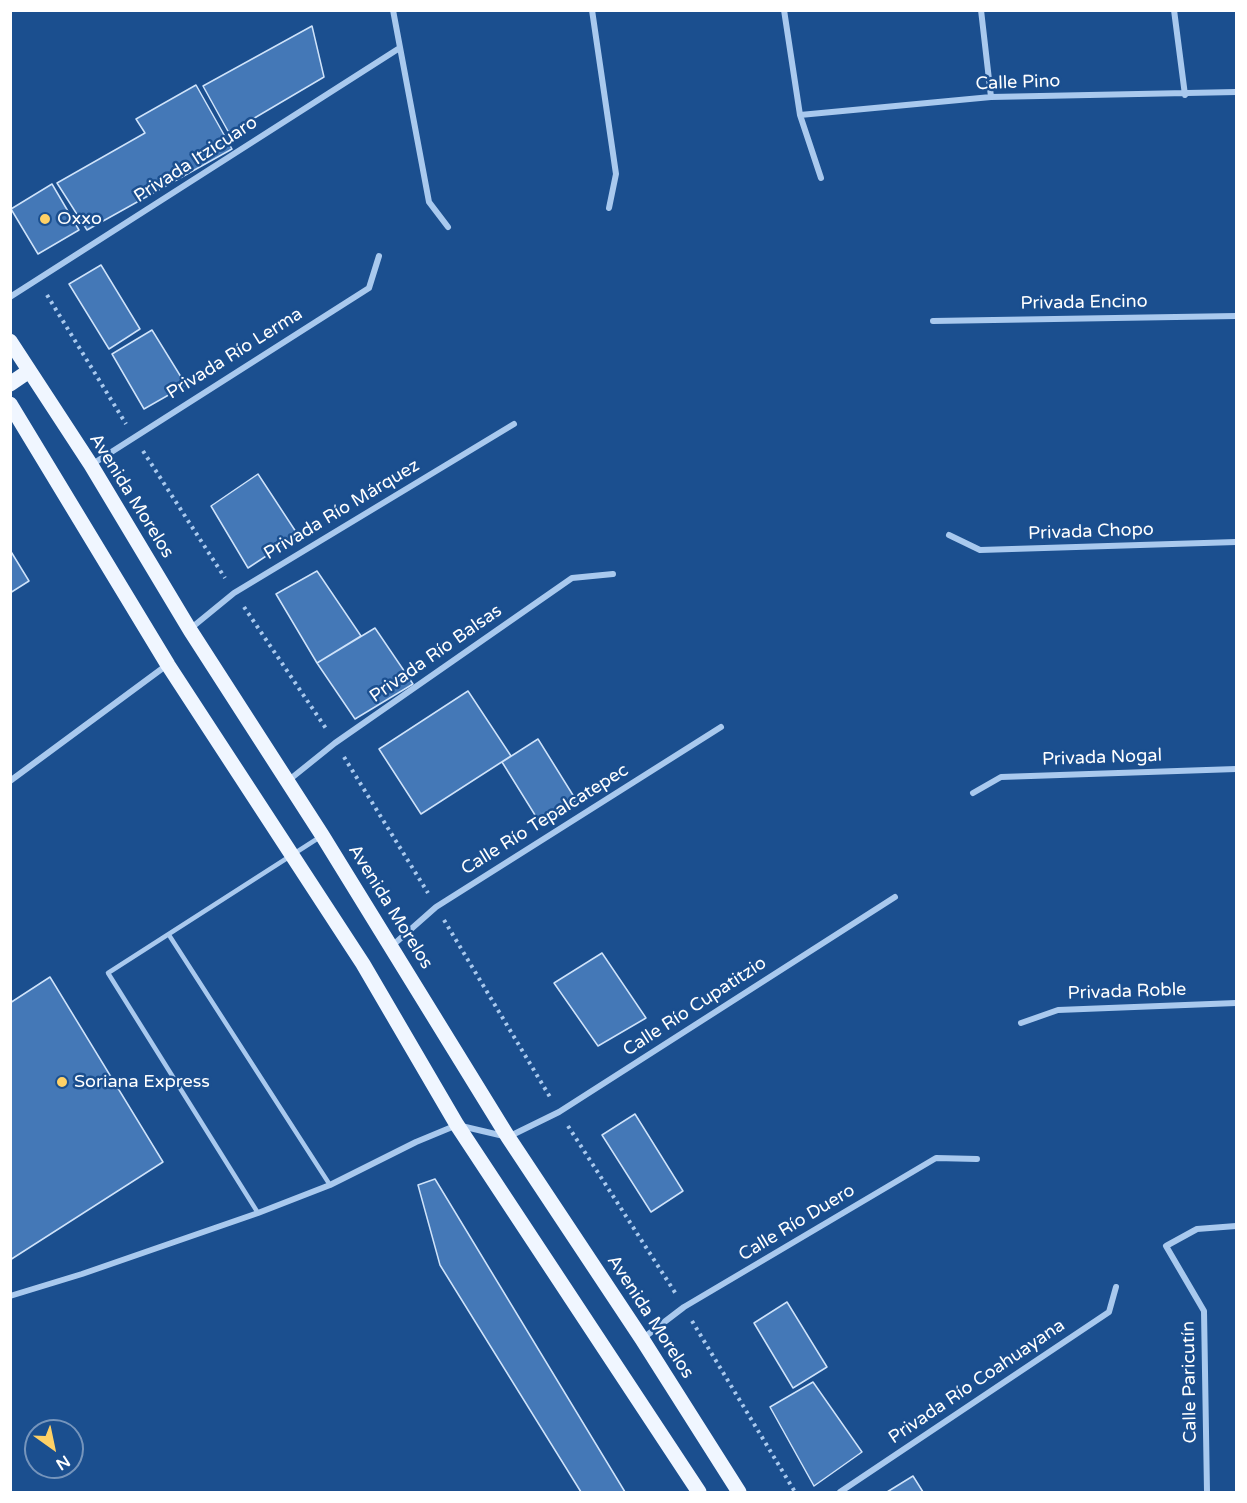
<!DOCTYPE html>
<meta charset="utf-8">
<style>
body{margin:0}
#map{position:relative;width:1247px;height:1503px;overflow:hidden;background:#1b4f8f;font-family:"Varela Round",sans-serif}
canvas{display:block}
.frame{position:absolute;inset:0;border:12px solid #fff;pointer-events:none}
.north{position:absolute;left:24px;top:1419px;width:60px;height:60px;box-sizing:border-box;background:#1b4f8f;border:2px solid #7695bc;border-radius:50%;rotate:147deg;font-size:16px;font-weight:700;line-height:24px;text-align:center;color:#fff}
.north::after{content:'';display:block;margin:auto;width:21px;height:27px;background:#ffd166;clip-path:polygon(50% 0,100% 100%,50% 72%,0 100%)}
</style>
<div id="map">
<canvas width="1247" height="1503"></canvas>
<div class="frame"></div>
<div class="north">N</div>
</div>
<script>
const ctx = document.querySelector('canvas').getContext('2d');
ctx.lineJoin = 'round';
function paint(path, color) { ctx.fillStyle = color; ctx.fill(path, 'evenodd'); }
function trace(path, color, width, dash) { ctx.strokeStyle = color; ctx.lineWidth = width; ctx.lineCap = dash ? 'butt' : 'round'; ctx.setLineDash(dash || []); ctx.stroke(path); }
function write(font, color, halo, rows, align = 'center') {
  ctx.font = font + ' "Varela Round",sans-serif'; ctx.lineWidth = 5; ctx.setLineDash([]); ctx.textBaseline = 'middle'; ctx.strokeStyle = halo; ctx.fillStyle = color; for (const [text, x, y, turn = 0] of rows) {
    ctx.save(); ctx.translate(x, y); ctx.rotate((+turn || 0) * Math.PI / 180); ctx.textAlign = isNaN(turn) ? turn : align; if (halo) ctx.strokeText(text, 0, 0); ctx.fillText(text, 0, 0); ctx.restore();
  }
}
const building = new Path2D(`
 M312,26L324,77L229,133L203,86Z
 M196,85L232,149L87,230L57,183L145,133L136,119Z
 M52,184L79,230L38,254L11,209Z
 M101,265L140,329L109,349L69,284Z
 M152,330L186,385L144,409L112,354Z
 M258,474L298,535L248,568L211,506Z
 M10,550L29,581L10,593Z
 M317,571L361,636L317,663L276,594Z
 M375,628L413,684L355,719L317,663Z
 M468,691L511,756L421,814L379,749Z
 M538,739L576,800L540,823L502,762Z
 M602,953L646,1018L598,1046L554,983Z
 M50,977L163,1162L10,1260V1003Z
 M635,1114L683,1191L651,1212L602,1135Z
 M435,1179L625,1492H581L440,1265L418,1185Z
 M787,1302L827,1367L793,1388L754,1323Z
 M813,1382L862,1452L814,1486L770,1407Z
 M913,1476L923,1492H887Z`);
paint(building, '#4478b7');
trace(building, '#cfe3fa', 1.5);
trace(new Path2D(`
 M47,295L126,424
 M143,451L225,578
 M244,607L327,730
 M344,757L428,893
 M444,920L550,1097
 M568,1126L676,1294
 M692,1321L795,1492`), '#a9c9ee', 4, [3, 4.5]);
trace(new Path2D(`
 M169,935L330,1185
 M258,1213L108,973L320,837`), '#a9c9ee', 4.5);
trace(new Path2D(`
 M393,10L429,202L448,227
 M592,10L616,174L609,208
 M784,10L800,115L821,178
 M981,10L991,97
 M1174,10L1185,95
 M800,115L991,97L1236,92
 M10,297L398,49
 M933,321L1236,316
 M91,465L369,288L379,256
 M949,535L980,550L1236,542
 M190,629L234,593L514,424
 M289,780L335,743L572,578L613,574
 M10,781L167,665
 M973,793L1001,777L1236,769
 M393,945L436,907L721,727
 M1021,1023L1058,1010L1236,1003
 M10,1296L82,1274L258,1213L330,1185L416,1142L457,1125L508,1137L559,1112L895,897
 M642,1339L684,1307L936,1158L977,1159
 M840,1492L1109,1312L1116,1287
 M1207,1492L1204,1311L1166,1246L1197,1229L1236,1226`), '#a9c9ee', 6);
trace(new Path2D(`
 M10,341L91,465L190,630L322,835L508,1137L642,1339L739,1492
 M10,384L29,371
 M10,404L168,665L363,964L457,1125L699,1492`), '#f0f6ff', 15);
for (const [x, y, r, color] of [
 [45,219,6,"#ffd166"],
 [62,1082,6,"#ffd166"]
]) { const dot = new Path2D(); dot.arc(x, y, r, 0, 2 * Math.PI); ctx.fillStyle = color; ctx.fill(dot); trace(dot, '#1b4f8f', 2); }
write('18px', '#fff', '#1b4f8f', [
 ["Calle Pino",1018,83,-2],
 ["Privada Itzicuaro",196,160,-33],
 ["Privada Encino",1084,303,-1],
 ["Privada Río Lerma",235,354,-32],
 ["Avenida Morelos",131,496,58],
 ["Privada Río Márquez",342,510,-31],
 ["Privada Chopo",1091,532,-2],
 ["Privada Río Balsas",436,654,-35],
 ["Privada Nogal",1102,758,-2],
 ["Calle Río Tepalcatepec",545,820,-32],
 ["Avenida Morelos",390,907,58],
 ["Privada Roble",1127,992,-2],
 ["Calle Río Cupatitzio",695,1007,-33],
 ["Calle Río Duero",797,1223,-31],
 ["Avenida Morelos",650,1317,57],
 ["Privada Río Coahuayana",977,1382,-34],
 ["Calle Paricutín",1190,1382,-91]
]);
write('18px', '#fff', '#1b4f8f', [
 ["Oxxo",57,219],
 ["Soriana Express",74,1082]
], 'left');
</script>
